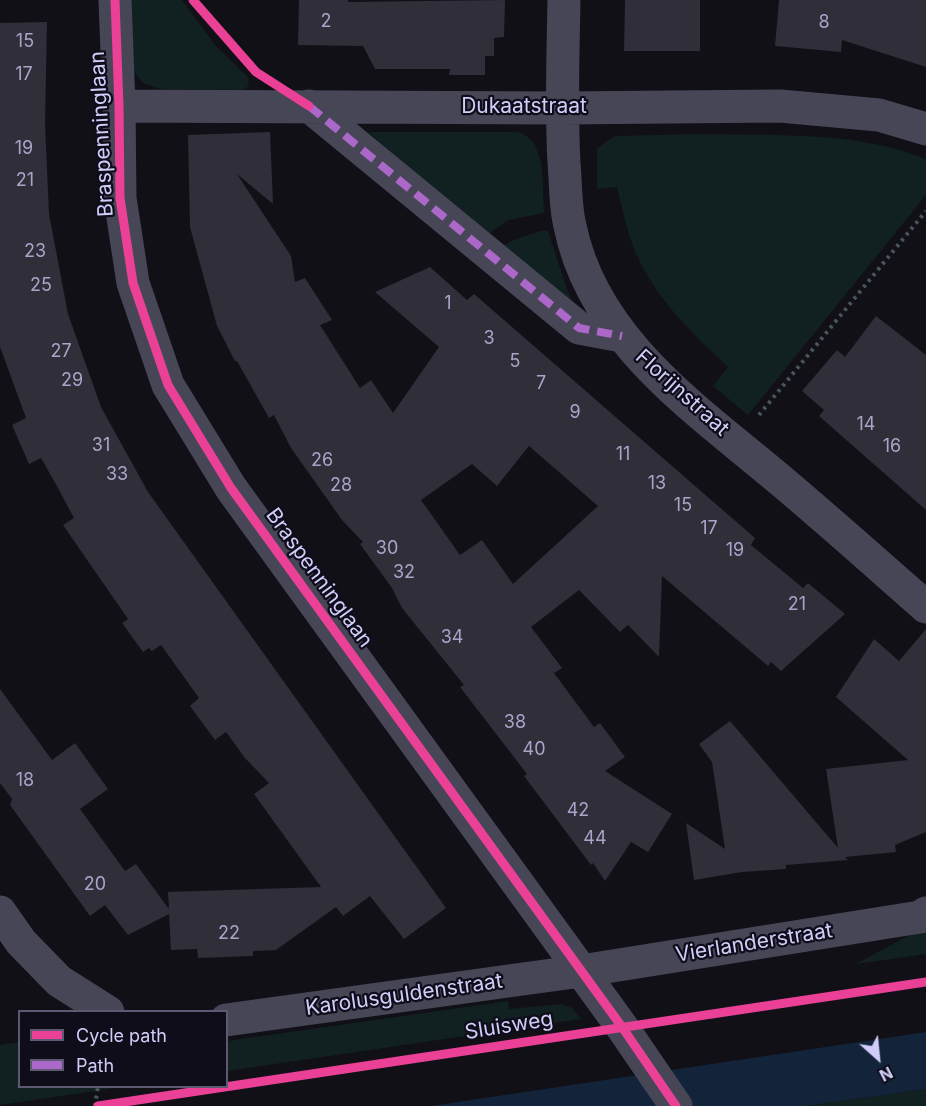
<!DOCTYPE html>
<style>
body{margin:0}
#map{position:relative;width:926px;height:1106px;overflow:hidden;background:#111017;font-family:Inter,sans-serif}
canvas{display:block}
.legend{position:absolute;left:18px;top:1010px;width:210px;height:78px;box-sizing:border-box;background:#0f0d1a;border:2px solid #5c5a73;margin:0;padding:8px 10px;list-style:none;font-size:18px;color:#d0cdf9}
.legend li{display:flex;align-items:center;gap:12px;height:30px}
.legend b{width:30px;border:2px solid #5c5a73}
.north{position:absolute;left:848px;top:1028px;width:60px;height:60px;-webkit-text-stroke:4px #0f0d1a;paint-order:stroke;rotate:153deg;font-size:16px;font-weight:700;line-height:24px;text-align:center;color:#d0cdf9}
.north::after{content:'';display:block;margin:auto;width:21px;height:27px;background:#d0cdf9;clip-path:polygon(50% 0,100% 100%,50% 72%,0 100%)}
</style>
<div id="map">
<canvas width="926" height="1106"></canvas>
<ul class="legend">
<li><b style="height:8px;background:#ea4096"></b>Cycle path</li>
<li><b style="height:8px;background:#ac68c9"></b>Path</li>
</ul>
<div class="north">N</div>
</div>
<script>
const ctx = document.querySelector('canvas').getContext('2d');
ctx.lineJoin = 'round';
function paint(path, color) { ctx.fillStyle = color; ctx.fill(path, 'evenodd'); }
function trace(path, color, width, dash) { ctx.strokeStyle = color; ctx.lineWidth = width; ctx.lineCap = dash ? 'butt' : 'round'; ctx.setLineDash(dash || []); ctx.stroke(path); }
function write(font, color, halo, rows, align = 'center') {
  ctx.font = font + ' Inter,sans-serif'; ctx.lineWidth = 4.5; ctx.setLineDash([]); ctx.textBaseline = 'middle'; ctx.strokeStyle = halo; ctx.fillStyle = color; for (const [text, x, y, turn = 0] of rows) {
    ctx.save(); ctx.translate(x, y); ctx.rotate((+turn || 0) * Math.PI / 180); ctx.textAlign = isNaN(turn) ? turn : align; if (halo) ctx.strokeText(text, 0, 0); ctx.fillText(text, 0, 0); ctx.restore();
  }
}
paint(new Path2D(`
 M129,0H182L215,45L249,78L248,86L244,90L161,89L143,83L131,68Z
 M368,132H518C548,141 542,187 544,213L508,220L486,236Z
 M696,134C773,136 853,130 926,159V195L748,415L713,386L728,367C694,335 661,304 640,262C628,238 623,212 617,187L597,189V148L615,136Z
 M540,231H548L567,289L581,318L500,247L514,240Z
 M926,926V954L856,964Z
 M508,1001L509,1009L562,1004L572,1008L581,1019L227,1071V1041Z
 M19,1042L20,1086L122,1087L0,1105V1045Z
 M926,1089V1106H805Z`), '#112021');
paint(new Path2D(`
 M926,1032V1089L805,1106H431Z`), '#13243a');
paint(new Path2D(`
 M299,0H348V2L505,0L504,37L494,38V56H485V75H449L450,69H375L363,46L298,45Z
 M625,0H700V51H624Z
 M779,0H926V67L842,40L841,52L775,46Z
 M47,22L45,123L49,214L68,314L101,407L148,492L446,908L404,939L370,896L343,916L336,907L276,950L253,951V956L198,958L197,949L171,950L169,914L128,935L105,905L90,916L10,805L12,799L0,783V689L52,760L75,743L108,789L80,809L125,871L136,864L169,909L168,892L321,887L254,794L269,783L245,758L226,732L215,740L190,706L199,698L161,645L152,651L149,648L143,652L122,623L128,619L63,525L74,518L58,488L41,458L29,464L12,425L26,418L0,347V23Z
 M270,132L273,204L237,174L291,256L295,282L305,278L332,320L320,325L360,388L371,380L393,413L439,347L375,292L430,267L467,300L474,294L755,538L751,545L803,588L808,583L845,614L781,671L771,662L768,666L662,576L659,657L628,625L620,632L579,590L531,627L562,668L554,673L594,727L600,723L625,757L605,771L672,814L648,852L631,842L605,881L593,863L591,865L524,776L527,774L460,687L464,685L402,608L392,588L360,544L363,542L342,520L291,448L274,415L269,418L237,361H235L217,326L190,227L188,135ZM529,446L598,506L513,584L482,540L460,555L421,500L472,464L497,486Z
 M876,316L926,355V510L819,416L824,410L802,391L837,350L845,357Z
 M926,629V832L895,845L896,852L845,857L848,860L786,865V869L742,872L694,880L686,823L725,849L712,762L699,744L730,721L838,848L826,769L908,760L836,697L874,639L899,661Z`), '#2f2e39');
trace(new Path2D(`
 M759,415L926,211
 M95,1106L98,1086`), '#48555e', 4, [3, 4.5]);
trace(new Path2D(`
 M115,0L119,106L120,198L133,283L168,385L231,488L622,1027L676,1106
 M564,0C563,55 561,109 564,163C566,184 565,206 570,226C593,340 696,409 779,479C829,521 877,564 926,607
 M119,106L561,108L780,106L879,115L926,129
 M309,106L579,328L622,336
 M0,912L21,942L59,981L108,1012
 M226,1020L581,971L920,917L926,913`), '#474657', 33);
trace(new Path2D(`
 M309,106L579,328L622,336`), '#ac68c9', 8, [15, 8]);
trace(new Path2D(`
 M115,0L119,106L120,198L133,283L168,385L231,488L622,1027L676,1106
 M193,0L256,72L309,106
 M98,1106L926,982`), '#ea4096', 9);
write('18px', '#a8a5c9', null, [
 ["2",326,22],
 ["8",824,23],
 ["15",25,42],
 ["17",24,75],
 ["19",24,149],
 ["21",25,181],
 ["23",35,252],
 ["25",41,286],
 ["1",448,304],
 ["3",489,339],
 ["27",61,352],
 ["5",515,362],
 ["29",72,381],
 ["7",541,384],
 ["9",575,413],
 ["14",866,425],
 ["31",101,446],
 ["16",892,447],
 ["11",623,455],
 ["26",322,461],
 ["33",117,475],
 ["13",657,484],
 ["28",341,486],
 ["15",683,506],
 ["17",709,529],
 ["30",387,549],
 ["19",735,551],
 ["32",404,573],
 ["21",797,605],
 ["34",452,638],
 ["38",515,723],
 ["40",534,750],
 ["18",25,781],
 ["42",578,811],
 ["44",595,839],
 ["20",95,885],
 ["22",229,934]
]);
write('21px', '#d0cdf9', '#0f0d1a', [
 ["Dukaatstraat",524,107],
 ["Braspenninglaan",102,134,-93],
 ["Florijnstraat",682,393,42],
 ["Braspenninglaan",319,578,54],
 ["Vierlanderstraat",754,943,-9],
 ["Karolusguldenstraat",404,995,-8],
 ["Sluisweg",509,1026,-9]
]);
</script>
